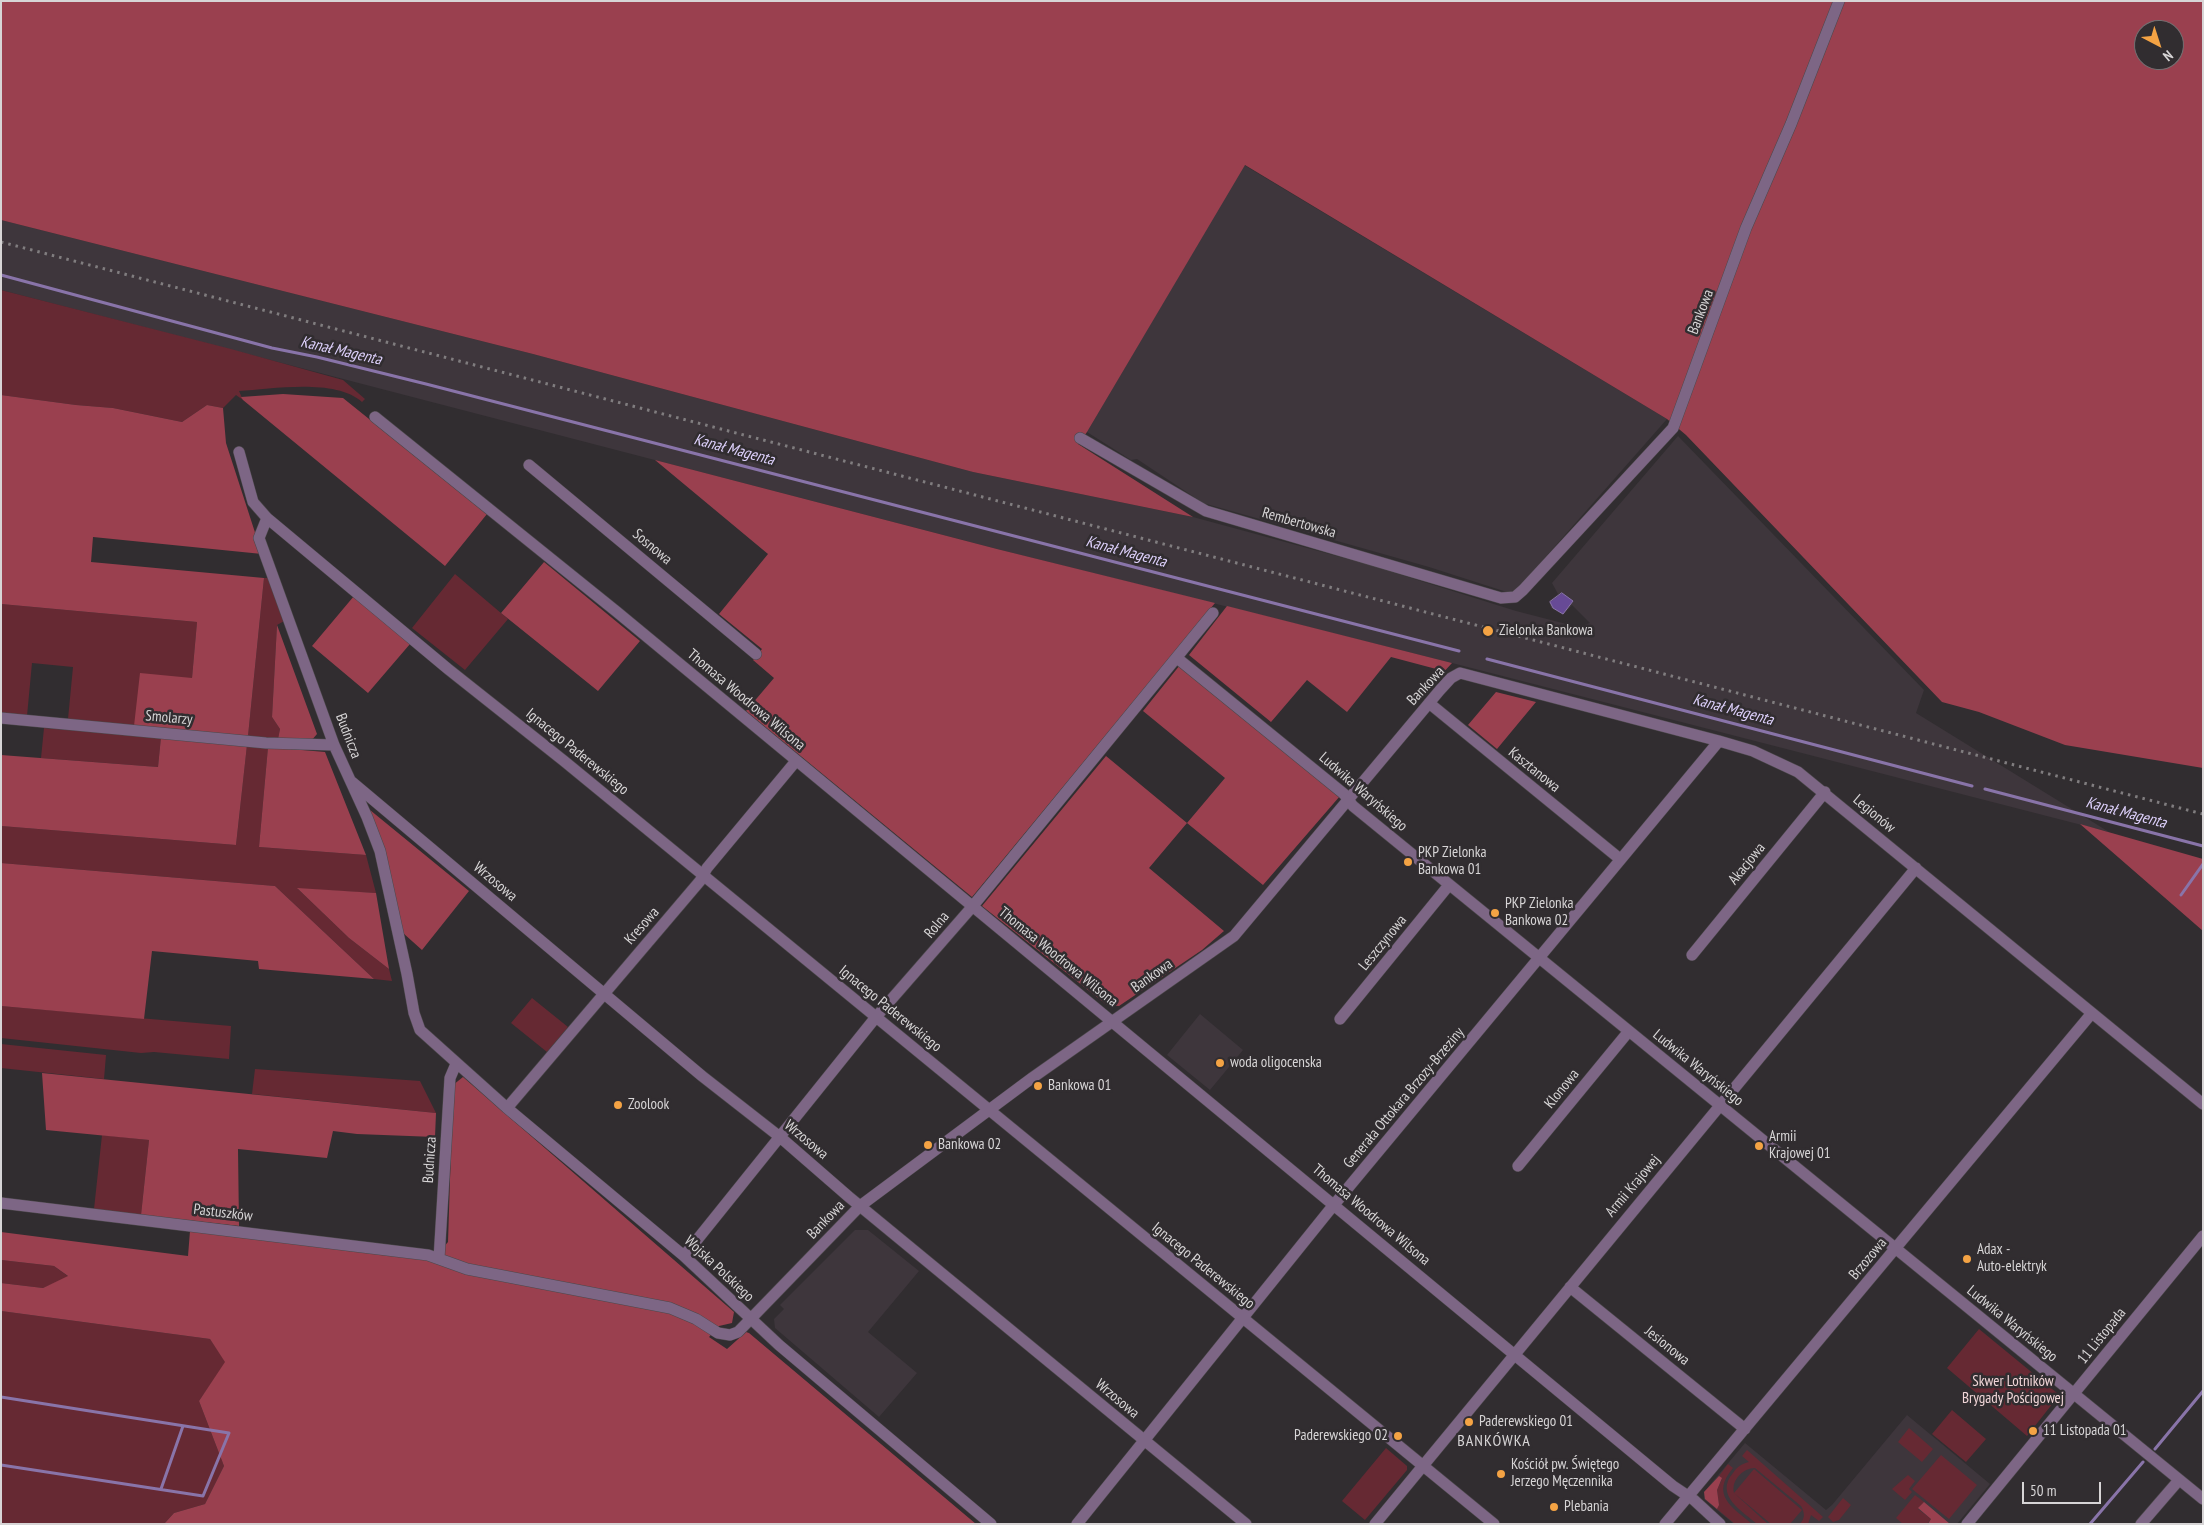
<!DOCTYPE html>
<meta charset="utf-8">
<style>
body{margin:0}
#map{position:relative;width:2204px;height:1525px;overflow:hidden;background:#312d30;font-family:"PT Sans Narrow",sans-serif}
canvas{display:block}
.frame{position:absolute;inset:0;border:2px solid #d7d5d6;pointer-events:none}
.north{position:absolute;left:2134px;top:20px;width:50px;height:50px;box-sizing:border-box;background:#312d30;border:1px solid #737072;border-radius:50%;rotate:140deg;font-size:14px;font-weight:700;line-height:20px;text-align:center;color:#d7d5d6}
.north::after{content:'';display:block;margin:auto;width:18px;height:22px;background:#f4a344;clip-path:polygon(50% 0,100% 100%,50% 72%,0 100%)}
.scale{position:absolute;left:2022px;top:1482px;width:79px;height:22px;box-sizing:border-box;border:2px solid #d7d5d6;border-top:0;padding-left:6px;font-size:15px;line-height:18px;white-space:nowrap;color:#d7d5d6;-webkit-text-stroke:4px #312d30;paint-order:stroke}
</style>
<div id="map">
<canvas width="2204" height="1525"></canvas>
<div class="frame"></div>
<div class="north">N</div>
<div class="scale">50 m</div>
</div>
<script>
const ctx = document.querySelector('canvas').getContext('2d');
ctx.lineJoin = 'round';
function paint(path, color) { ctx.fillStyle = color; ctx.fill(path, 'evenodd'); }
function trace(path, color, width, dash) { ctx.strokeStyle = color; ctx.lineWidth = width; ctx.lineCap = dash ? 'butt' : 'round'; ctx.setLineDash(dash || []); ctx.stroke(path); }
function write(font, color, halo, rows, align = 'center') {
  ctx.font = font + ' "PT Sans Narrow",sans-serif'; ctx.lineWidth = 5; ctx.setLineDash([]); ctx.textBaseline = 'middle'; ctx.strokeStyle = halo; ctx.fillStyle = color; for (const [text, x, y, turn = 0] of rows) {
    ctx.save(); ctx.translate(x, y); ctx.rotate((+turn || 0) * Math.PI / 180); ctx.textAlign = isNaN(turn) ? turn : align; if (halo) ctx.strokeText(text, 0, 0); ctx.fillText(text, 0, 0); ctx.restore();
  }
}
paint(new Path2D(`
 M1244,165L1667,419L1513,594L1429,567L1203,503L1137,459L1131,460L1087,432Z
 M1,220L533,354L973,472L1193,517L1370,565L1516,611L1578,627L1590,623L1572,605L1563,615L1551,608L1549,601L1558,594L1552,583L1678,436L1924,690L1916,713L2109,832L1452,663L997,549L1,290Z
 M1200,1014L1243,1050L1210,1090L1167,1055Z
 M855,1230H868L919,1271L868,1332L917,1373L879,1417L775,1328L774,1319L784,1309L780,1305Z
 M1907,1415L1990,1484L1957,1524H1734L1704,1499V1492L1745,1443L1826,1510L1832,1505Z`), '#3e363c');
paint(new Path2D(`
 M1,290L231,349L343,380L365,399L362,402C336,378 272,389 239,391L243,400L236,395L223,408L207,405L182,422L113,408L76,405L1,395Z
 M455,574L508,619L465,670L412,628Z
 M264,578H270L286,620L277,625L272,717L280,729L278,739L248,736Z
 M1,604L197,622L192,678L134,726L68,719L73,667L32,663L27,716L1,714Z
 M44,728L161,737L158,767L41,758Z
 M247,745L268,747L259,847L366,855L376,893L298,889L349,938L389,969L392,981L374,979L275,886L1,863V826L236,845Z
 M532,998L568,1027L547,1052L511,1023Z
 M1,1006L231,1026L229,1059L154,1052L141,1053L1,1038Z
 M1,1044L106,1055L104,1079L1,1068Z
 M255,1069L420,1081L436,1113L252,1094Z
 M102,1135L149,1140L141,1215L94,1209Z
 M1,1260L54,1266L69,1277L43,1288L1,1283Z
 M1,1311L210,1339L226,1362L199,1401L224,1466L205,1504L174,1513L164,1524H1Z
 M1979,1329L2057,1393V1398L2027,1436L1947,1368Z
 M1952,1410L1986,1439L1966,1462L1932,1434Z
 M1909,1428L1933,1449L1922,1462L1898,1442Z
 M1386,1448L1407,1466V1470L1365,1520L1342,1501Z
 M1747,1450L1823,1517L1819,1521L1811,1515L1808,1524H1800C1805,1518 1805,1513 1801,1506L1755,1468C1743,1468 1731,1480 1734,1493L1754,1469L1802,1510L1790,1524H1771L1734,1493L1768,1524H1757C1742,1511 1714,1495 1733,1473C1737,1467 1741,1464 1749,1462L1742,1456Z
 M1941,1455L1977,1485L1949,1519L1912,1489Z
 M1728,1464L1733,1468C1710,1495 1732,1507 1752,1524H1735L1717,1509L1719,1505L1717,1490L1722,1479L1719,1476Z
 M1908,1475L1915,1481L1909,1489L1912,1492L1905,1500L1892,1489Z
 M1915,1495L1924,1502L1918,1509L1931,1519L1927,1524H1903L1896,1518Z
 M1843,1498L1851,1505L1839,1520L1833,1522L1828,1517Z`), '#662933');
paint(new Path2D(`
 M1,1H2203V768L2065,745L1979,712L1942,702L1686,435L1667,419L1245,165L1087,432L1078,444L1193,517L973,472L533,354L1,220ZM2144,30H2174V60H2144Z
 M283,394L343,398L487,514L445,566L243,400L241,397Z
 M1,395L76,405L113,408L182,422L207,405L223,408L226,443L262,554L93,537L91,562L264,578L248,736L134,726L140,673L192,678L197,622L1,604Z
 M655,460L997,549L1215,603L972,897L746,711L774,678L753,660L762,649L719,614L768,554Z
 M544,562L640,641L598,691L501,613Z
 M354,596L410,644L368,693L312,646Z
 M1227,606L1452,663L1441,675L1440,670L1391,657L1347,712L1307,680L1271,722L1189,655Z
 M277,625L317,734L311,741L278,739L280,729L272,717Z
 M1180,665L1340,796L1263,885L1187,823L1149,868L1224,931L1202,950L1119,1006L1107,1005L982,906L1106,756L1187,823L1225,778L1143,711Z
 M1496,692L1536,702L1497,749L1468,725Z
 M161,737L247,745L236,845L1,826V755L158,767Z
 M268,747L325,752L366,855L259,847Z
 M370,810L469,891L422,950L403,933Z
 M2080,824L2203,859V931L2195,924Z
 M1,863L275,886L374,979L259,969L258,961L152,951L144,1019L1,1006Z
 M297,888L376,893L389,969L349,938Z
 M42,1073L436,1113L435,1137L357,1134L333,1131L327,1158L238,1149L239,1226L141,1215L149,1140L46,1130Z
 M463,1077L734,1312L732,1323L719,1326L709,1337L727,1349L746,1332L749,1333L976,1524H164L174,1513L205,1504L224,1466L199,1401L225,1362L210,1339L1,1311V1283L43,1288L68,1276L54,1266L1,1260V1232L188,1256L190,1231L434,1258L448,1242L453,1085Z
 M1719,1476L1722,1478L1717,1490L1719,1505L1717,1509L1705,1499L1704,1492Z
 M1924,1502L1950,1524H1928L1931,1519L1918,1508Z`), '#9a404f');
const water = new Path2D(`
 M1562,593L1573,601L1563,614L1553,608L1550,602Z`);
paint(water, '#674a96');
trace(water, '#8974a9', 1);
trace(new Path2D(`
 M1,275L272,348L317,357L426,384L1459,651
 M1487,659L1972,786
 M1985,789L2203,846
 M2181,895L2203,864
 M1,1397L229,1433L203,1496L1,1465
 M2155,1449L2203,1391
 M161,1489L183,1426
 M2090,1524L2143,1462`), '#8974a9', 3);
const minor = new Path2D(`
 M375,417L617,612L1673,1486L1694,1500L1720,1524
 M1080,438L1206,511L1501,598L1515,597L1523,590L1673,428L1746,228L1791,124L1839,1
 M239,452L253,502L267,518L448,669L564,761L1494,1524
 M529,465L756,654
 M267,518L259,538L334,745L367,817L380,851L407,974L414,1013L420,1030L507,1108L684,1256L779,1345L991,1524
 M1177,658L1344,794L1353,806L2203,1499
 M1429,703L1620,859
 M1,718L266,743L334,745
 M352,782L702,1076L780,1137L849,1197L1246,1524
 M1692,955L1825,792
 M1340,1019L1449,885
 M507,1108L700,881L707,868L796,761
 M1518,1166L1629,1031
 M1,1203L428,1255L467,1269L670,1308L696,1319L718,1333L730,1335L738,1332L860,1206L1032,1078L1234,936L1440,690L1451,678L1460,673L1719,741L1753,751L1798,772L2203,1104
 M684,1256L876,1017L972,907L1213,613
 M439,1259L450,1078L456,1064
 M1570,1287L1745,1429
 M1077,1524L1328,1212L1719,741
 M1375,1524L1916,868
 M1665,1524L2092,1013
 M1967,1524L2203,1236
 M2141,1524L2179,1480`);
trace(minor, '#4c484b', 12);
trace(minor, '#7d6685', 11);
trace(new Path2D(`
 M1,242L2203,814`), '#807d7f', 3, [2.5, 5]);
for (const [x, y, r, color] of [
 [1488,631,6,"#f4a344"],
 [1408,862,5,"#f4a344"],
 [1495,913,5,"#f4a344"],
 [1220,1063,5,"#f4a344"],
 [1038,1086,5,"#f4a344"],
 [618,1105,5,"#f4a344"],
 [928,1145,5,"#f4a344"],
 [1759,1146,5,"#f4a344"],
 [1967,1259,5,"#f4a344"],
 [1469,1422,5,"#f4a344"],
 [2033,1431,5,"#f4a344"],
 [1398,1436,5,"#f4a344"],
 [1501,1474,5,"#f4a344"],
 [1554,1507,5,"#f4a344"]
]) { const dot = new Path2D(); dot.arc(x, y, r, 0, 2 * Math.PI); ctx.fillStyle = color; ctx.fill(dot); trace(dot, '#312d30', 2); }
write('15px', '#d7d5d6', '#312d30', [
 ["Bankowa",1701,312,-69],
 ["Rembertowska",1299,523,16],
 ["Sosnowa",652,547,40],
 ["Bankowa",1426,686,-47],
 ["Thomasa Woodrowa Wilsona",746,700,40],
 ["Smolarzy",169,718,5],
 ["Budnicza",348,736,69],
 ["Ignacego Paderewskiego",577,752,39],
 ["Kasztanowa",1534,770,39],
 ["Ludwika Waryńskiego",1363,792,41],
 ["Legionów",1874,814,40],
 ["Akacjowa",1747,864,-51],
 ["Wrzosowa",495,882,40],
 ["Rolna",937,925,-50],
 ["Kresowa",642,926,-49],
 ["Leszczynowa",1383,943,-51],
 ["Thomasa Woodrowa Wilsona",1058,957,39],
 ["Bankowa",1152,976,-35],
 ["Ignacego Paderewskiego",890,1009,39],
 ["Ludwika Waryńskiego",1698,1068,39],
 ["Klonowa",1562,1089,-51],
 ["Generała Ottokara Brzozy-Brzeziny",1404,1098,-50],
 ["Wrzosowa",806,1140,40],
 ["Budnicza",430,1160,-86],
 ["Armii Krajowej",1633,1186,-50],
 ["Pastuszków",223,1213,7],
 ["Thomasa Woodrowa Wilsona",1371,1215,40],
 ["Bankowa",826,1220,-46],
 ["Brzozowa",1868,1259,-50],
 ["Ignacego Paderewskiego",1203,1266,39],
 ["Wojska Polskiego",719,1269,43],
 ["Ludwika Waryńskiego",2012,1324,39],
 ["11 Listopada",2102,1336,-51],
 ["Jesionowa",1667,1346,39],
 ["Wrzosowa",1117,1399,40]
]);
write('15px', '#d7d5d6', '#312d30', [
 ["Zielonka Bankowa",1499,631],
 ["PKP Zielonka",1418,853],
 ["Bankowa 01",1418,870],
 ["PKP Zielonka",1505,904],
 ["Bankowa 02",1505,921],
 ["woda oligocenska",1230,1063],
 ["Bankowa 01",1048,1086],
 ["Zoolook",628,1105],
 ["Armii",1769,1137],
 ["Krajowej 01",1769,1154],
 ["Bankowa 02",938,1145],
 ["Adax -",1977,1250],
 ["Auto-elektryk",1977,1267],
 ["Paderewskiego 01",1479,1422],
 ["11 Listopada 01",2043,1431],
 ["Paderewskiego 02",1388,1436,"right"],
 ["Kościół pw. Świętego",1511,1465],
 ["Jerzego Męczennika",1511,1482],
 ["Plebania",1564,1507]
], 'left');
write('15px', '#f1d6d8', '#312d30', [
 ["Skwer Lotników",2013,1382],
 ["Brygady Pościgowej",2013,1399]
]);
write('italic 16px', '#ddd0fb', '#312d30', [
 ["Kanał Magenta",341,351,13],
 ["Kanał Magenta",734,450,15],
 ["Kanał Magenta",1126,552,15],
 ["Kanał Magenta",1733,710,15],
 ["Kanał Magenta",2126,813,15]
]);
ctx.letterSpacing = '1px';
write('16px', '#d7d5d6', '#312d30', [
 ["BANKÓWKA",1494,1441]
]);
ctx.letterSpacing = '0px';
</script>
